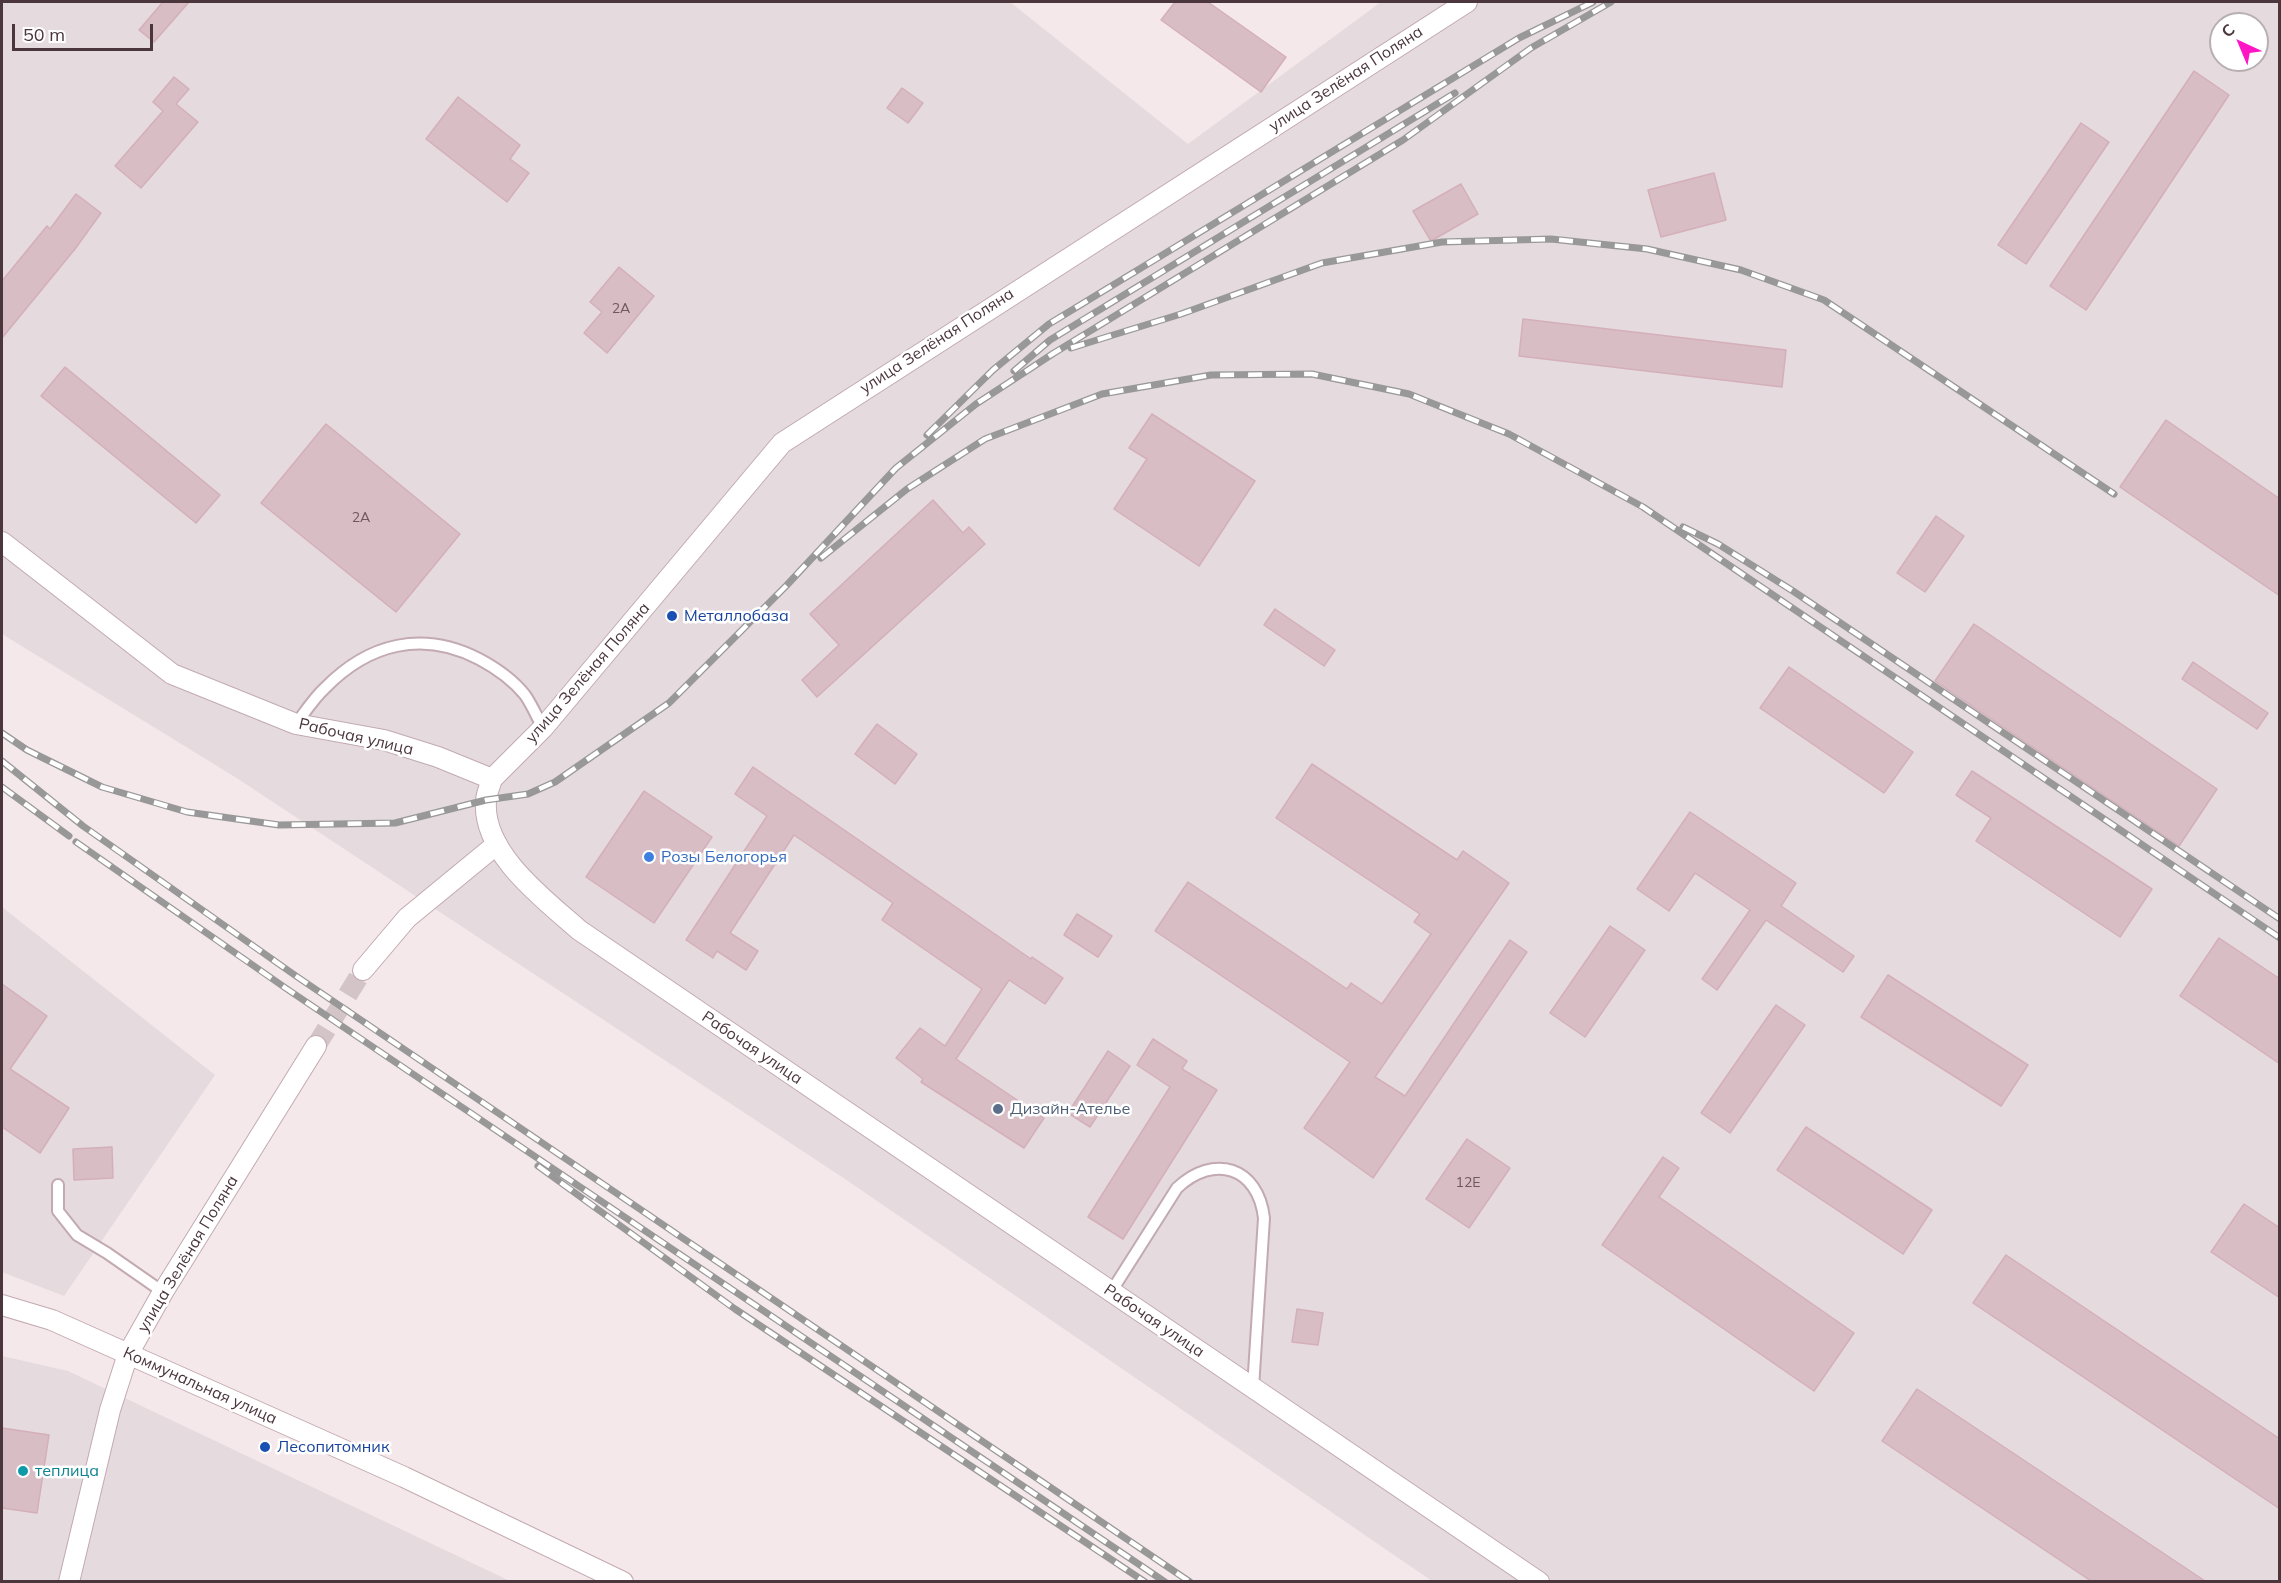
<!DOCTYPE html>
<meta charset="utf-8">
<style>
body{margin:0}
#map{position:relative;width:2281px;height:1583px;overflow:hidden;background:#f5e8eb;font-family:Mulish,sans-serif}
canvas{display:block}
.frame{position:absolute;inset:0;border:3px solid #4a363c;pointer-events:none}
.north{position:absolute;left:2209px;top:12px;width:60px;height:60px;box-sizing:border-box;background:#fff;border:2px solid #b7afb1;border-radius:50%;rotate:316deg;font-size:16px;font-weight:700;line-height:24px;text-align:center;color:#4a363c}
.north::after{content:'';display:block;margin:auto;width:21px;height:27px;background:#ff16c5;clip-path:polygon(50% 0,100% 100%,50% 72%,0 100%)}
.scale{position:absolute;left:12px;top:24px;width:141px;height:27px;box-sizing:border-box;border:3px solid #4a363c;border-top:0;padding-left:8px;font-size:18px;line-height:21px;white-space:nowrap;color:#4a363c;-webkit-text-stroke:4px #fff;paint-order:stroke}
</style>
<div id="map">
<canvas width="2281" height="1583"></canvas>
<div class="frame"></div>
<div class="north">С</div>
<div class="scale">50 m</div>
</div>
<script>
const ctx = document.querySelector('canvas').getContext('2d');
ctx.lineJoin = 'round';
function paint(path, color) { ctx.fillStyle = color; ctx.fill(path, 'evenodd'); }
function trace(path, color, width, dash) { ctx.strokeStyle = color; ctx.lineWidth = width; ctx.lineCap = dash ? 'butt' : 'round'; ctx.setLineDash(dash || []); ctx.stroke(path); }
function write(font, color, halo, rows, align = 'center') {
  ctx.font = font + ' Mulish,sans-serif'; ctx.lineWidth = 5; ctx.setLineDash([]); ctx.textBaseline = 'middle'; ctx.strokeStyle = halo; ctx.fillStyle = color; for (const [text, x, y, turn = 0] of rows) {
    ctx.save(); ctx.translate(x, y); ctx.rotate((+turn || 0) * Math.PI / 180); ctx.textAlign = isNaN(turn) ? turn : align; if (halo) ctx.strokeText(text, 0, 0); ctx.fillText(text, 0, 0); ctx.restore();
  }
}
paint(new Path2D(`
 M2,2H1010L1188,144L1381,2H2279V1581H1432L845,1179L235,777L2,634ZM2221,24H2257V60H2221Z
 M2,907L215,1075L64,1296L2,1272Z
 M2,1356L68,1371L510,1581L2,1582Z`), '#e5dade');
const building = new Path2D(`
 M163,2H189L154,42L139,30Z
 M1175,2H1208L1286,57L1261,92L1161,20Z
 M2194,71L2229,95L2086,310L2050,286Z
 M174,77L189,89L176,104L198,122L141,188L115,166L163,111L153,102Z
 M902,88L923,103L908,123L887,108Z
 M458,97L520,145L510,159L529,173L507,202L426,139Z
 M2081,123L2109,142L2026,264L1998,245Z
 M1714,173L1726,220L1661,237L1648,190Z
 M1461,184L1478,214L1431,241L1413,211Z
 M76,194L101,213L75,249L2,338V281L47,226L50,229Z
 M619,267L654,296L607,353L584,333L602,312L590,302Z
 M1523,319L1786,350L1782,387L1519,356Z
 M65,367L220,495L196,523L41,396Z
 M1152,414L1255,481L1199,566L1114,509L1147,459L1129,448Z
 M2166,420L2280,499V596L2120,487Z
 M326,424L460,534L396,612L261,503Z
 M933,500L963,533L969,527L985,544L817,697L802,680L839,645L810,614Z
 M1936,516L1964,536L1925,592L1897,573Z
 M1275,609L1335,650L1324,666L1264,625Z
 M1974,624L2217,789L2179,846L1935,681Z
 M2193,662L2268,713L2257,729L2182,679Z
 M1789,667L1913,752L1884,793L1760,708Z
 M877,724L917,754L895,784L855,754Z
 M1312,764L1457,860L1463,851L1509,883L1375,1077L1405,1096L1510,940L1527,952L1373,1178L1304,1128L1350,1062L1155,931L1188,882L1347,989L1351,983L1382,1004L1431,934L1414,922L1420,914L1276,818Z
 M753,767L1031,959L1032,957L1063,978L1045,1004L1009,980L956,1059L1044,1118L1024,1148L921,1082L923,1079L896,1058L920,1028L945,1046L982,989L882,920L893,903L794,835L730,933L758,951L746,970L717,951L713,958L686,940L767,816L735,794Z
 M1972,771L2152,889L2120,937L1976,841L1991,818L1956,795Z
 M644,791L712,837L654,923L586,877Z
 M1690,812L1796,883L1781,906L1854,956L1843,972L1766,920L1717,990L1702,979L1750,910L1695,873L1669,911L1637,889Z
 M1077,914L1112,936L1098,957L1064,935Z
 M1610,926L1645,950L1585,1037L1550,1013Z
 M2219,938L2280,979V1064L2180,996Z
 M1888,975L2028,1065L2001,1106L1861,1017Z
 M2,984L47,1016L10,1069L69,1108L40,1153L2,1127Z
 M1776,1005L1805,1025L1730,1133L1701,1113Z
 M1153,1039L1187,1061L1182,1069L1217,1090L1123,1239L1088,1217L1170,1087L1137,1065Z
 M1108,1051L1130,1066L1090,1127L1068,1113Z
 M1806,1127L1932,1210L1903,1254L1777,1170Z
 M1467,1139L1510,1168L1469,1228L1426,1199Z
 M112,1147L113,1178L74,1180L73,1149Z
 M1663,1157L1679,1168L1659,1197L1854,1333L1814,1391L1602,1245Z
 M2244,1204L2280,1228V1298L2211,1252Z
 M2006,1255L2280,1439V1509L1973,1303Z
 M1297,1309L1323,1313L1318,1345L1292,1342Z
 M1917,1389L2205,1581H2091L1882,1441Z
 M2,1428L49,1435L37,1513L2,1508Z`);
paint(building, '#d8bdc5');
trace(building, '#d4afba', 1.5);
trace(new Path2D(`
 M316,1046L363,970`), '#d3c4c8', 20, [20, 10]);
const lane = new Path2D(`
 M296,724C305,712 314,698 325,688C369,643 423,630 479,659C496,668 513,680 525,695C532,705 537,717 543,728
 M58,1185V1211L77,1235L107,1253L163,1292
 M1111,1292L1177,1188C1214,1153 1258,1167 1264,1218L1253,1388`);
const street = new Path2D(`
 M2,542L172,674L296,724L384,740L438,757L492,779C490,786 486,794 486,801C482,853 544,899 579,930L1539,1582
 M492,779L543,728L782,443L1467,2
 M363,970L407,918L497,844
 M2,1305L52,1320L404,1477L623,1582
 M69,1582L110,1410L128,1354L163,1292L316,1046`);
trace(lane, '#c2aab0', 14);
trace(street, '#c2aab0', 22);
trace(lane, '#fff', 10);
trace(street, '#fff', 20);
const rail = new Path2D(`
 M1071,348L1181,314L1322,263L1442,242L1551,239L1647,249L1741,270L1824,300L2114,494
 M1014,371L1050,340L1455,93
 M927,435L993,370L1049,324L1519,38L1593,2
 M1683,527L1718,544L1793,591L2280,919
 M821,558L907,489L985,439L1102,394L1211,375L1312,374L1409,394L1509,434L1643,507L2280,938
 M2,733L27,750L102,787L187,812L279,825L395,823L486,800L528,794L555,782L669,703L786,586L896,468L976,404L1054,353L1403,140L1531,48L1611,2
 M2,761L83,826L296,976L1190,1582
 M2,787L69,836
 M76,842L287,989L1165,1582
 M538,1166L735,1309L1145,1582`);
trace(rail, '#989898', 7);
trace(rail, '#fff', 4.5, [14]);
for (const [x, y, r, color] of [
 [672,616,6,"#1a4fb4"],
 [649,857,6,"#3f7fe0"],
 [998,1109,6,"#5c6f8a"],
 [265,1447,6,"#1a4fb4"],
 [23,1471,6,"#0f9aa8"]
]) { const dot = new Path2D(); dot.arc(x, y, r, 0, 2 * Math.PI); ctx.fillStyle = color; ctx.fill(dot); trace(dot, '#fff', 2); }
write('14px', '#6e585e', null, [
 ["2А",621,309],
 ["2А",361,518],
 ["12Е",1468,1183]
]);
write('16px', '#4a363c', '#fff', [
 ["улица Зелёная Поляна",1346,79,-33],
 ["улица Зелёная Поляна",937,341,-33],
 ["улица Зелёная Поляна",588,673,-49],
 ["Рабочая улица",356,737,13],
 ["Рабочая улица",752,1048,34],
 ["улица Зелёная Поляна",188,1254,-59],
 ["Рабочая улица",1154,1321,34],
 ["Коммунальная улица",200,1386,24]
]);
write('16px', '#164399', '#fff', [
 ["Металлобаза",684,616],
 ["Лесопитомник",277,1447]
], 'left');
write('16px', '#366cbe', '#fff', [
 ["Розы Белогорья",661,857]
], 'left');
write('16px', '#4e5e75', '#fff', [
 ["Дизайн-Ателье",1010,1109]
], 'left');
write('16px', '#0d838f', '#fff', [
 ["теплица",35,1471]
], 'left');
</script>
